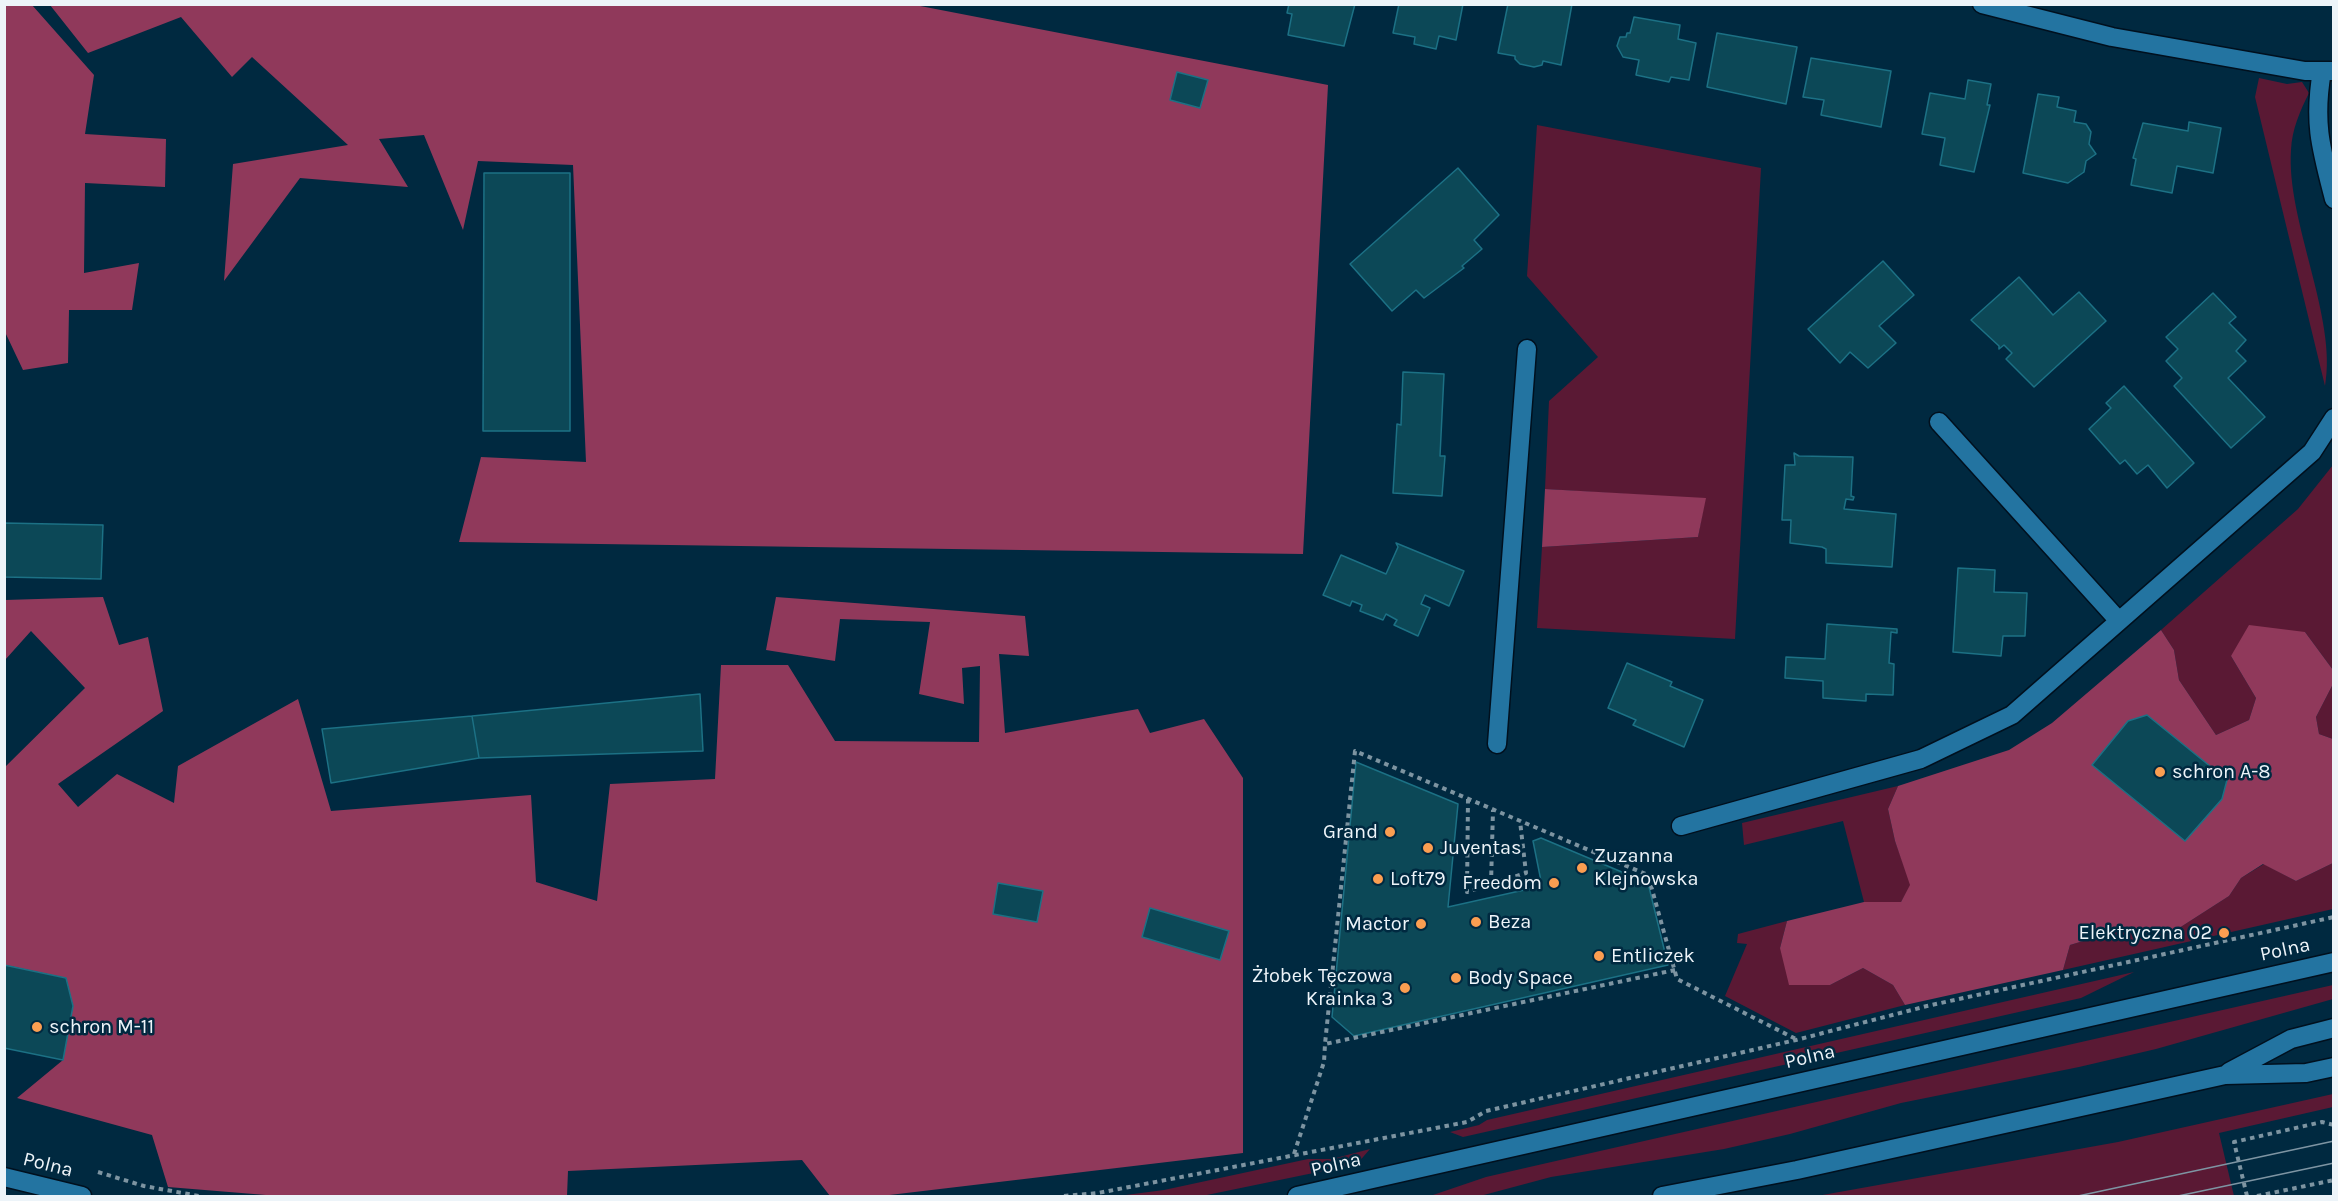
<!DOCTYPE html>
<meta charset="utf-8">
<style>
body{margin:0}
#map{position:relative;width:2338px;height:1201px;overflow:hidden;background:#002940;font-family:Karla,sans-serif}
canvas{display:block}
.frame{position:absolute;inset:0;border:6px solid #edf4f9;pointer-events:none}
</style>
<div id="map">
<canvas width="2338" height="1201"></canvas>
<div class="frame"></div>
</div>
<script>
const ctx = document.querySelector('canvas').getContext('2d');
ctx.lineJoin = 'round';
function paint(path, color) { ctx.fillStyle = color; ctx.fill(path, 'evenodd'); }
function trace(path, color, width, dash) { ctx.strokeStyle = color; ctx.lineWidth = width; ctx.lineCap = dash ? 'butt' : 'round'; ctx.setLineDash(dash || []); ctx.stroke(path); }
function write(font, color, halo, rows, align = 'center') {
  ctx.font = font + ' Karla,sans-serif'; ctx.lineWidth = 5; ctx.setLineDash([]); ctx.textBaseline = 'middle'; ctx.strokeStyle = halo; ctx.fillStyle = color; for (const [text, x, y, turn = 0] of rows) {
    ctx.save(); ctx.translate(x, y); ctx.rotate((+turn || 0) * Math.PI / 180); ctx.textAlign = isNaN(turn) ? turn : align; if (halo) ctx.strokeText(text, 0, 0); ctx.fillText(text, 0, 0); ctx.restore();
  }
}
paint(new Path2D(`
 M2259,78L2287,84L2302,82L2309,93C2300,111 2292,129 2291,150C2286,220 2338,319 2325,386L2255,97Z
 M1537,125L1761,168L1735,639L1537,628L1542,547L1698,537L1705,499L1545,489L1549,401L1598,357L1527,276Z
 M2333,465V670L2305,632L2231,656L2256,698L2249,720L2216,735L2179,680L2174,650L2161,630L2298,509Z
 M2333,684V739L2319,734L2316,717Z
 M1898,786L1888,809L1895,841L1911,885L1901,902H1864L1843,821L1744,845L1742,823Z
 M2333,863V909L2063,970L2070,945L2120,930H2176L2229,896L2241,878L2264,864L2296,881Z
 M1787,921L1780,948L1830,985L1863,968L1893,985L1905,1005L1796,1033L1725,996L1747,944L1737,943L1738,934Z
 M2134,972L2081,998L1463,1137L1450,1132L1479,1125L1487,1120Z
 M2333,985V999L2156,1049L2079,1067L1901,1103L1790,1134L1724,1149L1551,1177L1480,1196H1430L1486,1177L1547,1163Z
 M2333,1094V1107L2219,1133L2234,1196H1817L2118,1142Z
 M1370,1149L1357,1164L1202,1196H1118L1164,1190L1308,1159H1332Z`), '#5a1934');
paint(new Path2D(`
 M5,4L32,5L94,75L85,134L166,139L165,187L85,183L84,273L139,263L132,310H69L68,363L23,370L5,332Z
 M50,5H915L1328,85L1303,554L459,542L481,457L586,462L573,165L478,161L463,230L424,135L379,139L408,187L300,178L224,281L233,164L348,145L252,57L232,77L181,17L88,53Z
 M1545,489L1706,498L1698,537L1542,547Z
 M103,597L119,645L148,637L163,711L58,784L78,807L117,774L174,803L178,766L298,699L331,811L531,795L536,882L597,901L610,784L715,779L721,665H788L835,741L979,742L980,666L962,668L964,704L919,694L930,622L840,619L835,661L766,650L776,597L1025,616L1029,656L999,654L1005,733L1138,709L1150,733L1204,719L1243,778V1153L881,1196H830L802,1160L568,1171L567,1196H278L168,1187L152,1135L17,1098L63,1060L73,1006L66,978L5,965L4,768L85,688L31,631L5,660V600Z
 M2249,625L2305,632L2333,670V684L2316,717L2319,734L2333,739V863L2296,881L2263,864L2241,878L2229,896L2176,930H2120L2070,945L2063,970L1905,1005L1893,985L1863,968L1830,985H1789L1780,948L1787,921L1864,902H1901L1910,885L1895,841L1888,809L1898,786L2009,750L2052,723L2161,630L2174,650L2179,680L2216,735L2249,720L2256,698L2231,656Z`), '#90395b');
const building = new Path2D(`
 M1289,4H1355L1344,46L1288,35L1292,14L1287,13Z
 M1399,4H1463L1456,40L1439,36L1436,49L1414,44L1415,37L1393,33Z
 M1508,4H1572L1561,65L1543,61L1542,65L1534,67L1520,64L1515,59V56L1498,53Z
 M1634,17L1680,25L1678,39L1696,43L1689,80L1671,77L1669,82L1636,75L1639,60L1623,57L1617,46L1620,37H1626L1627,33H1630Z
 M1717,33L1797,47L1786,104L1707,87Z
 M1811,58L1891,71L1881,127L1821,115L1824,100L1803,97Z
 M1177,72L1208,80L1200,108L1170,100Z
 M1968,80L1991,84L1987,105H1990L1974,172L1940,165L1945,138L1922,134L1930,93L1965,99Z
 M2038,94L2059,97L2057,107L2076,111L2074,122L2086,124L2091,132L2089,144L2096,154L2086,161L2084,172L2068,183L2023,173Z
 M2189,122L2221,128L2213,173L2177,166L2172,193L2131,185L2136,159L2133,158L2143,123L2188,131Z
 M1458,168L1499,215L1474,240L1482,249L1462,266L1464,268L1424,298L1416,290L1392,311L1350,264Z
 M484,173H570V431H483Z
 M1883,261L1914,295L1879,326L1896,343L1868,368L1850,352L1840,363L1808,329Z
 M2019,277L2053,315L2079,292L2106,321L2034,387L2006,359L2012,353L2004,345L1999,349V346L1971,320Z
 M2213,293L2236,317L2229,323L2246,340L2236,351L2246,361L2228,378L2265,417L2231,448L2174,386L2182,378L2166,361L2178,349L2166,337Z
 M1403,372L1444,374L1440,456H1445L1442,496L1393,493L1397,424L1401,425Z
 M2124,386L2194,463L2167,488L2148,465L2137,474L2125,460L2120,464L2089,429L2111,408L2106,403Z
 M1794,453L1799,456L1853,457L1851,496L1854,497L1853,500L1846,499L1844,509L1896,514L1892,567L1826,563V549L1822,547L1790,543L1791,520H1782L1785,465H1795Z
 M4,523L103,525L101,579L4,577Z
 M1396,543L1464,571L1449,606L1425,595L1421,604L1430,608L1418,636L1394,625L1397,620L1386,614L1383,620L1360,611L1362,605L1352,601L1350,606L1323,595L1341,555L1386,574L1398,547Z
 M1958,568L1995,570L1994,592L2027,593L2025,636H2003L2001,656L1953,652Z
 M1827,624L1897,629V633L1891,632L1889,663L1894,664L1893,695L1866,694V701L1823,698V681L1785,678L1786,657L1825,659Z
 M1627,663L1672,682L1670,686L1703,700L1684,747L1633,725L1636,720L1608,708Z
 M700,694L703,751L479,758L472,716Z
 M2147,715L2227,780L2222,799L2185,841L2092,765L2128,721Z
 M472,716L479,758L331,783L322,729Z
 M1356,762L1458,804L1448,907L1542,886L1533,841L1541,838L1648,883L1668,965L1354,1036L1332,1017Z
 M998,883L1043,891L1037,922L993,914Z
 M1150,908L1229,931L1220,960L1142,937Z
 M4,965L66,978L73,1006L63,1060L4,1048Z`);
paint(building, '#0c4857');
trace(building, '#1c7185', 1.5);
const minor = new Path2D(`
 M1982,4L2112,37L2305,71H2334
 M2322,71C2313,123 2321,149 2334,199
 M1939,422L2119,621
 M1497,744L1527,349
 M1681,826L1921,759L2012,715L2312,452L2334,418`);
const tertiary = new Path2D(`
 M2229,1072L2291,1039L2334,1028
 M4,1177L82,1196
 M1297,1196L2334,962
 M1662,1196L1797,1170L2225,1075L2306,1073L2334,1067`);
trace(minor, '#00101e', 21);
trace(tertiary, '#00101e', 21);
trace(new Path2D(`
 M1468,799L1467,892L1526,873L1520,821
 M1491,884L1493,810
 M1675,970L1325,1044L1355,751L1648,875L1677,979L1796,1039
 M1294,1154L1324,1062L1325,1044
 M98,1172L144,1186L199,1196
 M1064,1196L1098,1193L1467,1122L1486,1111L1796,1040L1927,1006L2334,917
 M2247,1196L2234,1142L2322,1122L2334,1125
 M2257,1196L2334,1180`), '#7d94a1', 4, [4.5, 4.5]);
trace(minor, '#2374a1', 18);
trace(tertiary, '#2374a1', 18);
trace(new Path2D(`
 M2078,1196L2334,1141
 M2178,1196L2334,1163`), '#7e95a3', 1.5);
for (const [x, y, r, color] of [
 [2160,772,6,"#fb9e51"],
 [1390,832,6,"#fb9e51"],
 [1428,848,6,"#fb9e51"],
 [1582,868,6,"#fb9e51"],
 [1378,879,6,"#fb9e51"],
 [1554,883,6,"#fb9e51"],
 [1476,922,6,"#fb9e51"],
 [1421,924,6,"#fb9e51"],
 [2224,933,6,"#fb9e51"],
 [1599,956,6,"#fb9e51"],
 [1456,978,6,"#fb9e51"],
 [1405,988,6,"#fb9e51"],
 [37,1027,6,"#fb9e51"]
]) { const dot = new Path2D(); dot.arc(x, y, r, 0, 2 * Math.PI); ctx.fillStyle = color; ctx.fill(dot); trace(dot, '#002940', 2); }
write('20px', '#edf4f9', '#002940', [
 ["schron A-8",2172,772],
 ["Grand",1378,832,"right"],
 ["Juventas",1440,848],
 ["Zuzanna",1594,856],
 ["Klejnowska",1594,879],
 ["Loft79",1390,879],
 ["Freedom",1542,883,"right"],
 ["Beza",1488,922],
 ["Mactor",1409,924,"right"],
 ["Elektryczna 02",2212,933,"right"],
 ["Entliczek",1611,956],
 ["Żłobek Tęczowa",1393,976,"right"],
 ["Krainka 3",1393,999,"right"],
 ["Body Space",1468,978],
 ["schron M-11",49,1027]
], 'left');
write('20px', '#edf4f9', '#002940', [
 ["Polna",2285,950,-12],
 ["Polna",1810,1057,-13],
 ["Polna",48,1165,14],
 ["Polna",1336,1165,-13]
]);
</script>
